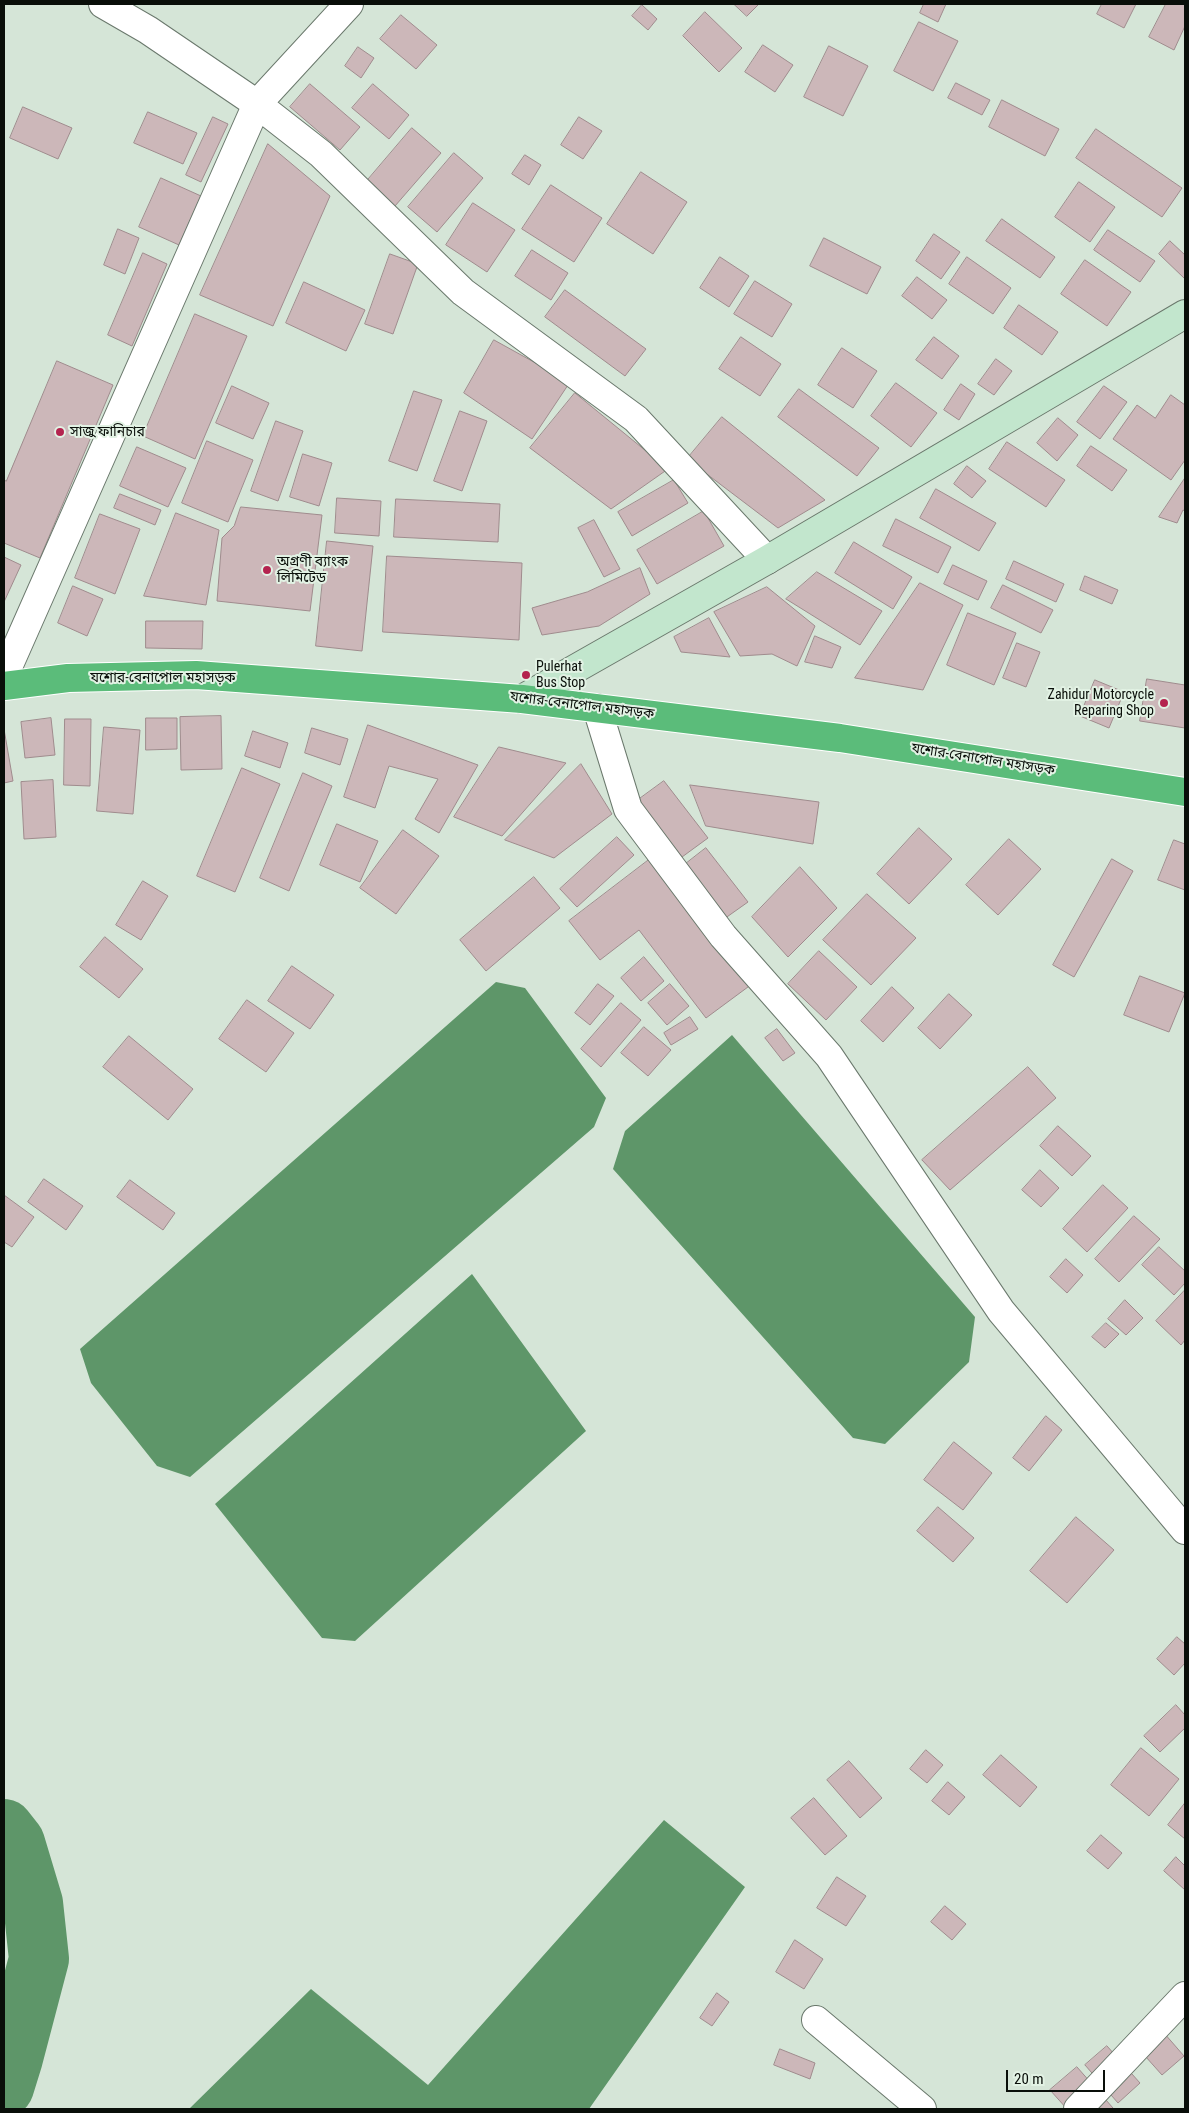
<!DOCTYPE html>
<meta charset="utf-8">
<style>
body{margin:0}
#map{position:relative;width:1189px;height:2113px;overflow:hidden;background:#d5e5d7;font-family:"Roboto Condensed",sans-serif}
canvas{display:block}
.frame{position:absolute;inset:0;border:5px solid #090e09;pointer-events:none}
.scale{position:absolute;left:1006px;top:2070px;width:99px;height:22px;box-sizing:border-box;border:2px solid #090e09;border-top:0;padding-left:6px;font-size:15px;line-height:18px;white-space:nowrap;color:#090e09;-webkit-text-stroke:4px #e2f2e4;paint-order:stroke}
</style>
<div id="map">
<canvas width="1189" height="2113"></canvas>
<div class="frame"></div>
<div class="scale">20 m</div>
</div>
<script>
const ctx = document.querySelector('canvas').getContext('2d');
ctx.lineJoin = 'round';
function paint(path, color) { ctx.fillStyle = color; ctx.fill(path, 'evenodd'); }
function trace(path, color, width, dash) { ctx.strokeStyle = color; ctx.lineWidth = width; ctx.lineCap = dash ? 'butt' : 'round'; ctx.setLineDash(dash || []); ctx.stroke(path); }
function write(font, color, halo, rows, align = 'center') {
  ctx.font = font + ' "Roboto Condensed","Noto Sans Bengali",sans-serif'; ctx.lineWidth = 4; ctx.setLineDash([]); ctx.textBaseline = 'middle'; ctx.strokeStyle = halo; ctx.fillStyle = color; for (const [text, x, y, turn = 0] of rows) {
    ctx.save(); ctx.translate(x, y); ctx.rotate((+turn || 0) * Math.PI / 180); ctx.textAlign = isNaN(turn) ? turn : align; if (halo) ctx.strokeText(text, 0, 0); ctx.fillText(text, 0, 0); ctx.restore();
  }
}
paint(new Path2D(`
 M496,982L525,988L606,1098L594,1127L190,1477L157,1466L91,1383L80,1349Z
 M732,1035L975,1317L969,1362L885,1444L853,1438L613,1169L625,1131Z
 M472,1274L586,1431L355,1641L322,1638L215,1504Z
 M664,1820L745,1887L589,2109H189L311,1989L428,2085Z`), '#5e9669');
trace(new Path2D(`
 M4,1829L15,1843L33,1903L39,1959L13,2058L4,2087`), '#5e9669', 60);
const building = new Path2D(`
 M734,4H759L747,16Z
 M924,4H946L938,22L920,13Z
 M1102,4H1136L1124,28L1097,14Z
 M1166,4H1185V26L1174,50L1149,37Z
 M642,5L657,19L648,30L632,16Z
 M705,12L742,48L719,72L683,36Z
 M401,15L437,45L416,69L380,39Z
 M919,22L958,41L933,91L894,71Z
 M763,45L793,65L775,92L745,72Z
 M829,46L868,66L843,116L804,97Z
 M358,47L374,58L361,78L345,66Z
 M956,83L990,100L982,115L948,98Z
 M310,84L360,127L340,150L290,107Z
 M373,84L409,115L389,139L352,108Z
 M1002,100L1059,129L1045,156L989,127Z
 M23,107L72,128L58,159L10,138Z
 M148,112L197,133L183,164L134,143Z
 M213,117L228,124L201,182L186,175Z
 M579,117L602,131L583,159L561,145Z
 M412,128L441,153L395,206L366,182Z
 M1096,129L1182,188L1162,217L1076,158Z
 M268,144L330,196L273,326L200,295Z
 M454,153L483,178L437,232L408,207Z
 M525,155L541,165L529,185L512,174Z
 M641,172L687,202L653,254L607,224Z
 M161,178L201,196L179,245L139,227Z
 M1079,182L1115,207L1090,242L1055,217Z
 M551,185L602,218L574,262L522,229Z
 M473,203L515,230L487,272L446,245Z
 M1002,219L1055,257L1040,278L986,241Z
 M118,229L139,238L125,274L104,265Z
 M1108,230L1155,261L1140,282L1094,250Z
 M934,234L960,252L941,279L916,261Z
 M824,238L881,267L867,294L810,266Z
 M1170,241L1185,255V279L1159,254Z
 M532,250L568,273L551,300L515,276Z
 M143,253L167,264L132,346L108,335Z
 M390,254L418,264L393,334L365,324Z
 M720,257L749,276L729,307L700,288Z
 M967,257L1011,288L993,314L949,284Z
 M1085,260L1131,292L1107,326L1061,294Z
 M917,277L947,300L932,319L902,296Z
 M755,281L792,304L772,337L734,314Z
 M304,282L365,310L346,351L286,323Z
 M565,290L646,349L625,376L545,317Z
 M1019,305L1058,332L1042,355L1004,328Z
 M195,314L247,336L195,459L143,436Z
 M741,337L781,364L760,396L719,369Z
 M934,337L959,356L942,379L916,360Z
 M494,340L570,382L532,439L464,393Z
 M842,348L877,371L853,408L818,385Z
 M996,359L1012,371L994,395L978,384Z
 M57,361L113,385L40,558L4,543V480L6,481Z
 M896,383L937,413L911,447L871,416Z
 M961,384L975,394L959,420L944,410Z
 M232,386L269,403L253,439L216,423Z
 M1104,386L1127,402L1100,439L1077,422Z
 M799,389L879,448L857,476L778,417Z
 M414,391L442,400L417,471L389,461Z
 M575,393L668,469L611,509L530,448Z
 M1171,395L1185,405V460L1171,480L1113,439L1137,405L1155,418Z
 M460,411L487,421L462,491L434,481Z
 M722,417L825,500L778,528L687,459Z
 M1058,418L1078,435L1057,461L1037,443Z
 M276,421L303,431L278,501L251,491Z
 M207,441L253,460L228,522L182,503Z
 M1007,442L1065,480L1046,507L989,469Z
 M1091,446L1127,470L1112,491L1077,466Z
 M137,447L186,468L168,507L120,486Z
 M303,454L332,463L319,506L290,497Z
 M967,466L986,481L972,498L954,484Z
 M1185,478V511L1183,510L1177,523L1159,517Z
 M674,480L688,503L632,536L618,512Z
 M936,489L996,523L979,551L920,518Z
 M120,494L161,510L155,525L114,508Z
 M337,498L381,501L379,536L335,533Z
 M396,499L500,504L498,542L394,537Z
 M241,507L322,515L310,611L217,601L222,538L234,526Z
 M704,511L724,546L657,584L637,550Z
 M176,513L219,530L206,605L144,596Z
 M100,514L140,529L115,594L75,578Z
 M896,519L951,547L938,573L883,546Z
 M594,520L620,569L604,577L578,528Z
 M327,541L373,546L362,651L316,646Z
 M854,542L912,577L893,609L835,573Z
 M387,556L522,563L519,640L383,632Z
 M4,557L21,565L4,602Z
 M1014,561L1064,584L1056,602L1006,579Z
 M953,565L987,581L978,600L944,584Z
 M640,568L650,594L599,626L542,635L532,608L587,592Z
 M817,572L882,611L860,645L786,599Z
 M1085,576L1118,590L1112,604L1080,590Z
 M920,583L963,605L923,690L855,678Z
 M1003,585L1053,610L1041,633L991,608Z
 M73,586L103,599L87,636L58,623Z
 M767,587L815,626L797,666L772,654L740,656L714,612Z
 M968,613L1016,633L994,685L947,665Z
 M709,618L730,657L681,652L674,637Z
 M146,621H203L202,649L146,648Z
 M815,636L841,647L832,668L805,662Z
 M1017,643L1040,652L1026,687L1003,678Z
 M1147,679L1185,685V728L1140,721Z
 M1095,680L1124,692L1109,728L1080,716Z
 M221,716L222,769L181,770L180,717Z
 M51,718L55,755L25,758L21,722Z
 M146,718H177V749L146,750Z
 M65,719H91L90,786L64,785Z
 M368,725L478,765L439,833L415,819L438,779L389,766L375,808L344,797Z
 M104,727L140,730L133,814L97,811Z
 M312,728L348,739L340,765L305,753Z
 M4,729L13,781L4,783Z
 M253,731L288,743L280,768L245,756Z
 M499,747L566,763L502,836L454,817Z
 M581,764L612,814L554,858L505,840Z
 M242,768L280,784L235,892L197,876Z
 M303,773L332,786L289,891L260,878Z
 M53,780L56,837L24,839L21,782Z
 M664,781L708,838L682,857L638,800Z
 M690,785L819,802L813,844L706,826Z
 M337,824L378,841L360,882L320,865Z
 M919,828L952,859L909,904L877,874Z
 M403,830L439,856L396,914L360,888Z
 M617,837L634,855L577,907L560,889Z
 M1009,839L1041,869L998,915L966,885Z
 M1174,840L1185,844V890L1158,880Z
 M706,848L748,902L724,919L683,866Z
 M654,856L752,984L706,1018L639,930L600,960L569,921Z
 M1112,859L1133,871L1074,977L1053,965Z
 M800,867L837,908L788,957L752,917Z
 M534,877L560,908L486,971L460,940Z
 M143,881L168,896L141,940L116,925Z
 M867,894L916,938L871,985L823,940Z
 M105,937L143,969L119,998L80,967Z
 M819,951L857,987L826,1020L788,984Z
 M644,957L664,981L641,1001L621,978Z
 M292,966L334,995L310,1029L268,1001Z
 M1140,976L1185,993L1169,1032L1124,1015Z
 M598,984L614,996L590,1025L575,1013Z
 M670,984L689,1006L667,1025L648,1003Z
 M892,987L914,1008L883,1042L861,1021Z
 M949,994L972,1015L940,1049L918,1028Z
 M247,1000L294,1033L266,1072L219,1039Z
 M621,1003L641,1020L601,1067L581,1049Z
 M690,1017L698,1029L671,1045L664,1033Z
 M644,1027L671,1050L648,1076L621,1053Z
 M777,1029L795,1053L783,1061L765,1038Z
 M129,1036L193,1089L168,1120L103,1067Z
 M1028,1067L1056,1098L950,1190L922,1160Z
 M1058,1126L1091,1156L1072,1176L1040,1146Z
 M1040,1170L1059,1188L1041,1207L1022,1190Z
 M44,1179L83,1206L66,1230L28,1202Z
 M130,1180L175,1213L163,1230L117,1197Z
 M1103,1185L1128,1208L1087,1252L1063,1229Z
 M4,1195L34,1217L12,1247L4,1242Z
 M1134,1216L1160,1239L1119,1282L1095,1259Z
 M1159,1247L1185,1271V1283L1174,1295L1142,1265Z
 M1066,1259L1083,1275L1067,1293L1050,1277Z
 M1185,1290V1340L1181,1345L1156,1321Z
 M1125,1300L1143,1318L1126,1335L1108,1319Z
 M1106,1323L1119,1334L1105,1348L1092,1337Z
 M1046,1416L1062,1430L1029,1471L1013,1458Z
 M954,1442L992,1473L963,1510L924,1480Z
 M938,1507L974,1538L953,1562L917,1531Z
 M1076,1517L1114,1550L1067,1603L1030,1571Z
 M1177,1637L1185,1644V1663L1174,1675L1157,1659Z
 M1176,1705L1185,1715V1728L1160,1752L1144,1736Z
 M1141,1748L1179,1779L1149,1816L1111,1785Z
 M926,1750L943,1765L927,1783L910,1769Z
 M1001,1755L1037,1787L1020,1807L983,1775Z
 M849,1761L882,1798L860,1818L827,1780Z
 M948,1782L965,1797L949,1815L932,1801Z
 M814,1798L847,1836L825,1855L791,1818Z
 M1185,1803V1839L1168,1825Z
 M1101,1835L1122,1853L1108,1869L1087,1851Z
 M1176,1857L1185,1866V1890L1164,1871Z
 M837,1877L866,1896L846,1926L817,1908Z
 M945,1906L966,1924L952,1940L931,1922Z
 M795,1940L823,1959L804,1989L776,1972Z
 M717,1993L729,2002L712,2026L700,2018Z
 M1151,2018L1184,2056L1162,2075L1129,2038Z
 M1107,2046L1140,2083L1118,2103L1085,2065Z
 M780,2049L815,2063L810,2079L774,2065Z
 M1077,2067L1113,2108L1112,2109H1067L1050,2090Z`);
paint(building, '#ccb7b9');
trace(building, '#9f8b8d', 1);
const minor = new Path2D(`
 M103,4L148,30L257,104L321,154L463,292L636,419L767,560
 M4,676L257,104L349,4
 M597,708L628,809L723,936L829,1056L1001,1311L1185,1530
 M816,2020L922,2109
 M1078,2109L1185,1996`);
const secondary = new Path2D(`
 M522,699L767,560L1185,314`);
const trunk = new Path2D(`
 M4,686L68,678L196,675L522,699L840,738L1185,792`);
trace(minor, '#6a786c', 30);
trace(secondary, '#6a786c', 30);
trace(trunk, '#fff', 30);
trace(minor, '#fff', 28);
trace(secondary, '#c2e6cd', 28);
trace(trunk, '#5bbc7a', 28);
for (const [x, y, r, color] of [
 [60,432,5,"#b4244f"],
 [267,570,5,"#b4244f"],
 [526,675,5,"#b4244f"],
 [1164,703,5,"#b4244f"]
]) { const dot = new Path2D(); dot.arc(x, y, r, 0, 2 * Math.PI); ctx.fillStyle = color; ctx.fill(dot); trace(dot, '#e2f2e4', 2); }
write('14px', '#090e09', '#e2f2e4', [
 ["সাজু ফানিচার",70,432],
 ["অগ্রণী ব্যাংক",277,562],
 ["লিমিটেড",277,578],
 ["Pulerhat",536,667],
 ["Bus Stop",536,683],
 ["Zahidur Motorcycle",1154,695,"right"],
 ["Reparing Shop",1154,711,"right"]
], 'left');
write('14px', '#090e09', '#e2f2e4', [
 ["যশোর-বেনাপোল মহাসড়ক",163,678],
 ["যশোর-বেনাপোল মহাসড়ক",582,706,7],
 ["যশোর-বেনাপোল মহাসড়ক",983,760,9]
]);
</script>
